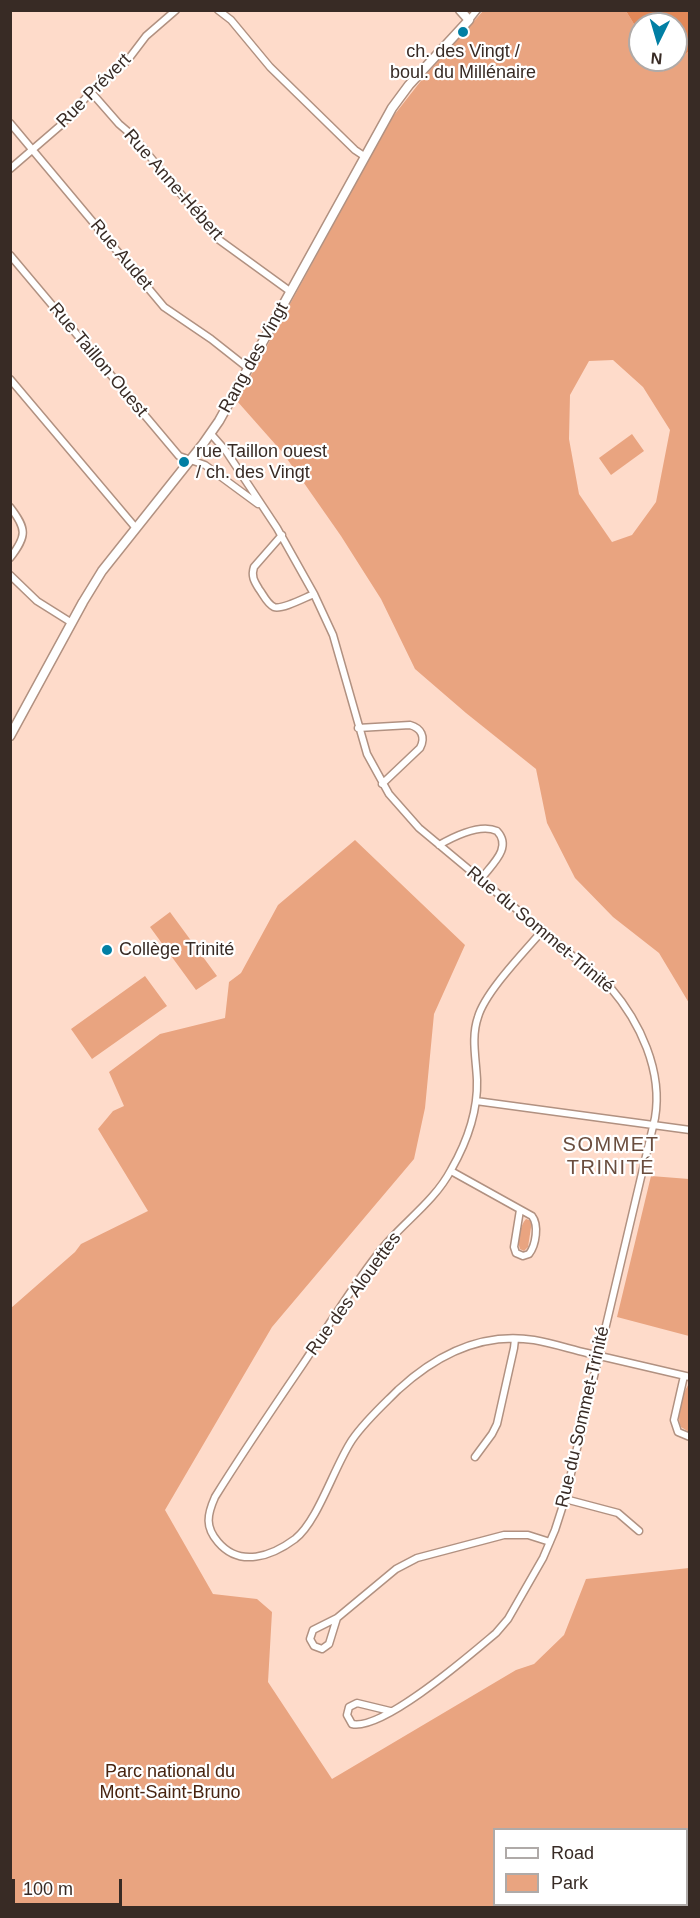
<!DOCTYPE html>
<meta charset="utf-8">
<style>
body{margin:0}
#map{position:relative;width:700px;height:1918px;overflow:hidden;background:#fedbca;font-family:Arial,sans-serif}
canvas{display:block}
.frame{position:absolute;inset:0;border:12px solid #382b25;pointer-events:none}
.legend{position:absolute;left:493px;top:1828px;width:195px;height:78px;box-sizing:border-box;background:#fff;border:2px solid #afaaa8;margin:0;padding:8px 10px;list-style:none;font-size:18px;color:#382b25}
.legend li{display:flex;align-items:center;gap:12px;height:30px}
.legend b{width:30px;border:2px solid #afaaa8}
.north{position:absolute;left:628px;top:12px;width:60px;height:60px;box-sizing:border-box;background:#fff;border:2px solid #afaaa8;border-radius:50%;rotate:185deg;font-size:16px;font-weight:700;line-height:24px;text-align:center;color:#382b25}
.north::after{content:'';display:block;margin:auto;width:21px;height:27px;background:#017fa4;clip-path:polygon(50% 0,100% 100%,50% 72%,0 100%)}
.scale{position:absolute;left:12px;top:1879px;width:110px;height:27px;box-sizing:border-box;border:3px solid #382b25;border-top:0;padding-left:8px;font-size:18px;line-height:21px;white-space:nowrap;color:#382b25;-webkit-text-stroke:4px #fff;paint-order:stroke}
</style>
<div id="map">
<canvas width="700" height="1918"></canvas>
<div class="frame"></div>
<ul class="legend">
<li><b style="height:8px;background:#fff"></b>Road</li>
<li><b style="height:16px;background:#e9a480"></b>Park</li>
</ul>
<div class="north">N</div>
<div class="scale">100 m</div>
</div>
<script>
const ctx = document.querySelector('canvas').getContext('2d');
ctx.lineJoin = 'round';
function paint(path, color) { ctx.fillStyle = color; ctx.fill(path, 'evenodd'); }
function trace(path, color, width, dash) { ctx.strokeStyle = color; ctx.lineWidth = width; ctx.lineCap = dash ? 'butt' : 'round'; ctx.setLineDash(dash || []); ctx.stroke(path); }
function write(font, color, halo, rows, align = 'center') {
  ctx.font = font + ' Arial,sans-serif'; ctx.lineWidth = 4.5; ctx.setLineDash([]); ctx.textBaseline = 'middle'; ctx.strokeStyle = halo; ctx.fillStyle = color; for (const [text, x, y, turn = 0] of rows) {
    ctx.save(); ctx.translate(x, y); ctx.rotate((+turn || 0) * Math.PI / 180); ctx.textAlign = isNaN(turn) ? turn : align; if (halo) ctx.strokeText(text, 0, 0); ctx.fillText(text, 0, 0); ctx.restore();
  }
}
paint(new Path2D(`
 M483,11H626L640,34V60H657L664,72L689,51V1003L659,953L613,917L575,878L547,823L536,769L466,713L415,669L381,599L341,536L283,453L237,401L391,119L424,77ZM613,360L643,387L670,430L656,502L632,535L612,542L579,494L569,439L570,395L589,361Z
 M632,434L644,451L611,475L599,458Z
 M355,840L465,945L434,1014L425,1108L414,1159L272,1327L165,1510L213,1594L257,1599L272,1612L268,1682L332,1779L516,1670L534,1664L564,1635L586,1579L689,1568V1907H11V1308L75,1252L81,1244L148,1211L98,1129L113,1111L124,1106L109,1072L160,1034L225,1018L229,982L241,973L278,905ZM494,1830H686V1904H494Z
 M170,912L217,976L196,990L150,927Z
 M145,976L167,1006L92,1059L71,1029Z
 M651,1176L689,1179V1336L617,1317Z
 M526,1219L532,1221L528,1247L524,1251L520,1249C517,1242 520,1225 526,1219Z
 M689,1384V1432L681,1427C676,1417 682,1393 689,1384Z`), '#e9a480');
paint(new Path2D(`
 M626,11H689V51L664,72L657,60H676V24H640V34Z`), '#e28858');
const street = new Path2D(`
 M218,10L231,20L270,67L355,150L364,156
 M469,20L477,10
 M91,92L119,124L133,136L218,239L291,292
 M10,123L164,307L211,339L249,369
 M10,169L61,125L91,92L127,61L146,36L176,10
 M10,255L179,456L205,465L258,504
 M10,379L135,527
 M211,434L226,451L277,528L314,594L333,635L367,754L389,794L419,828L610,987C640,1022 663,1071 655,1118L565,1499L555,1530L543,1558L508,1619L496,1633C471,1654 383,1731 352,1724L347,1715L349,1707L357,1703L390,1711
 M10,507C27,529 27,536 10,558
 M282,535L254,567C251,576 254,581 259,589C263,594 267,604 274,607C282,610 306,597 314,594
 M10,575L37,601L72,623
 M358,728L410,725C421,728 426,737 420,748L382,784
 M439,845C453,837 480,823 497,831C513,848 491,865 481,879
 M543,930C525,951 485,992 478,1017C471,1037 476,1058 477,1080C478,1112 467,1142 451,1170C433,1204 399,1225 377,1255C350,1290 327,1328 303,1364C273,1408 243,1452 215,1497C207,1515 205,1527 218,1542C240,1568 272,1556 295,1539C318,1521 334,1467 352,1440C365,1421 382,1406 398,1390C436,1355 482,1332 534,1340C552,1343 570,1349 587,1353C621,1361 655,1369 690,1377
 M476,1101L690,1130
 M451,1171L532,1216C539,1225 536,1245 529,1254L523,1256L516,1253L514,1247L520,1210
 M684,1376L674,1420L678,1432L690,1437
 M475,1457L492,1434L497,1424L514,1348L515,1339
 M565,1499L618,1513L639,1531
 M337,1618L329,1644L322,1649L314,1646L310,1639L313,1630L337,1618L396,1569L417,1558L504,1535H528L550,1542`);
const secondary = new Path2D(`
 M10,736L83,602L102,571L203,444L219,421L392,108L409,85L469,20L460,10`);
trace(street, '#b19181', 9);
trace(secondary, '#b19181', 11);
trace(street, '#fff', 6);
trace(secondary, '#fff', 8);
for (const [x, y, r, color] of [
 [463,32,6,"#017fa4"],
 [184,462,6,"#017fa4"],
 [107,950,6,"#017fa4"]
]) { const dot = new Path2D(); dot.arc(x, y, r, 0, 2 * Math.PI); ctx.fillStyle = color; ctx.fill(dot); trace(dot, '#fff', 2); }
write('18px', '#382b25', '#fff', [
 ["ch. des Vingt /",463,52,"center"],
 ["boul. du Millénaire",463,73,"center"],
 ["rue Taillon ouest",196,452],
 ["/ ch. des Vingt",196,473],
 ["Collège Trinité",119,950]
], 'left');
write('18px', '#382b25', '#fff', [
 ["Rue Prévert",94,91,-45],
 ["Rue Anne-Hébert",173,185,49],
 ["Rue Audet",121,255,50],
 ["Rang des Vingt",254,358,-61],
 ["Rue Taillon Ouest",98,360,50],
 ["Rue du Sommet-Trinité",540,930,40],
 ["Rue des Alouettes",354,1294,-54],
 ["Rue du Sommet-Trinité",583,1417,-77]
]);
write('18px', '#482410', '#fff', [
 ["Parc national du",170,1772],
 ["Mont-Saint-Bruno",170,1793]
]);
ctx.letterSpacing = '1.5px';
write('20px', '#6a4d3e', '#fff', [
 ["SOMMET",611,1145],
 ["TRINITÉ",611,1168]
]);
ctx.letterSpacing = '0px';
</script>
